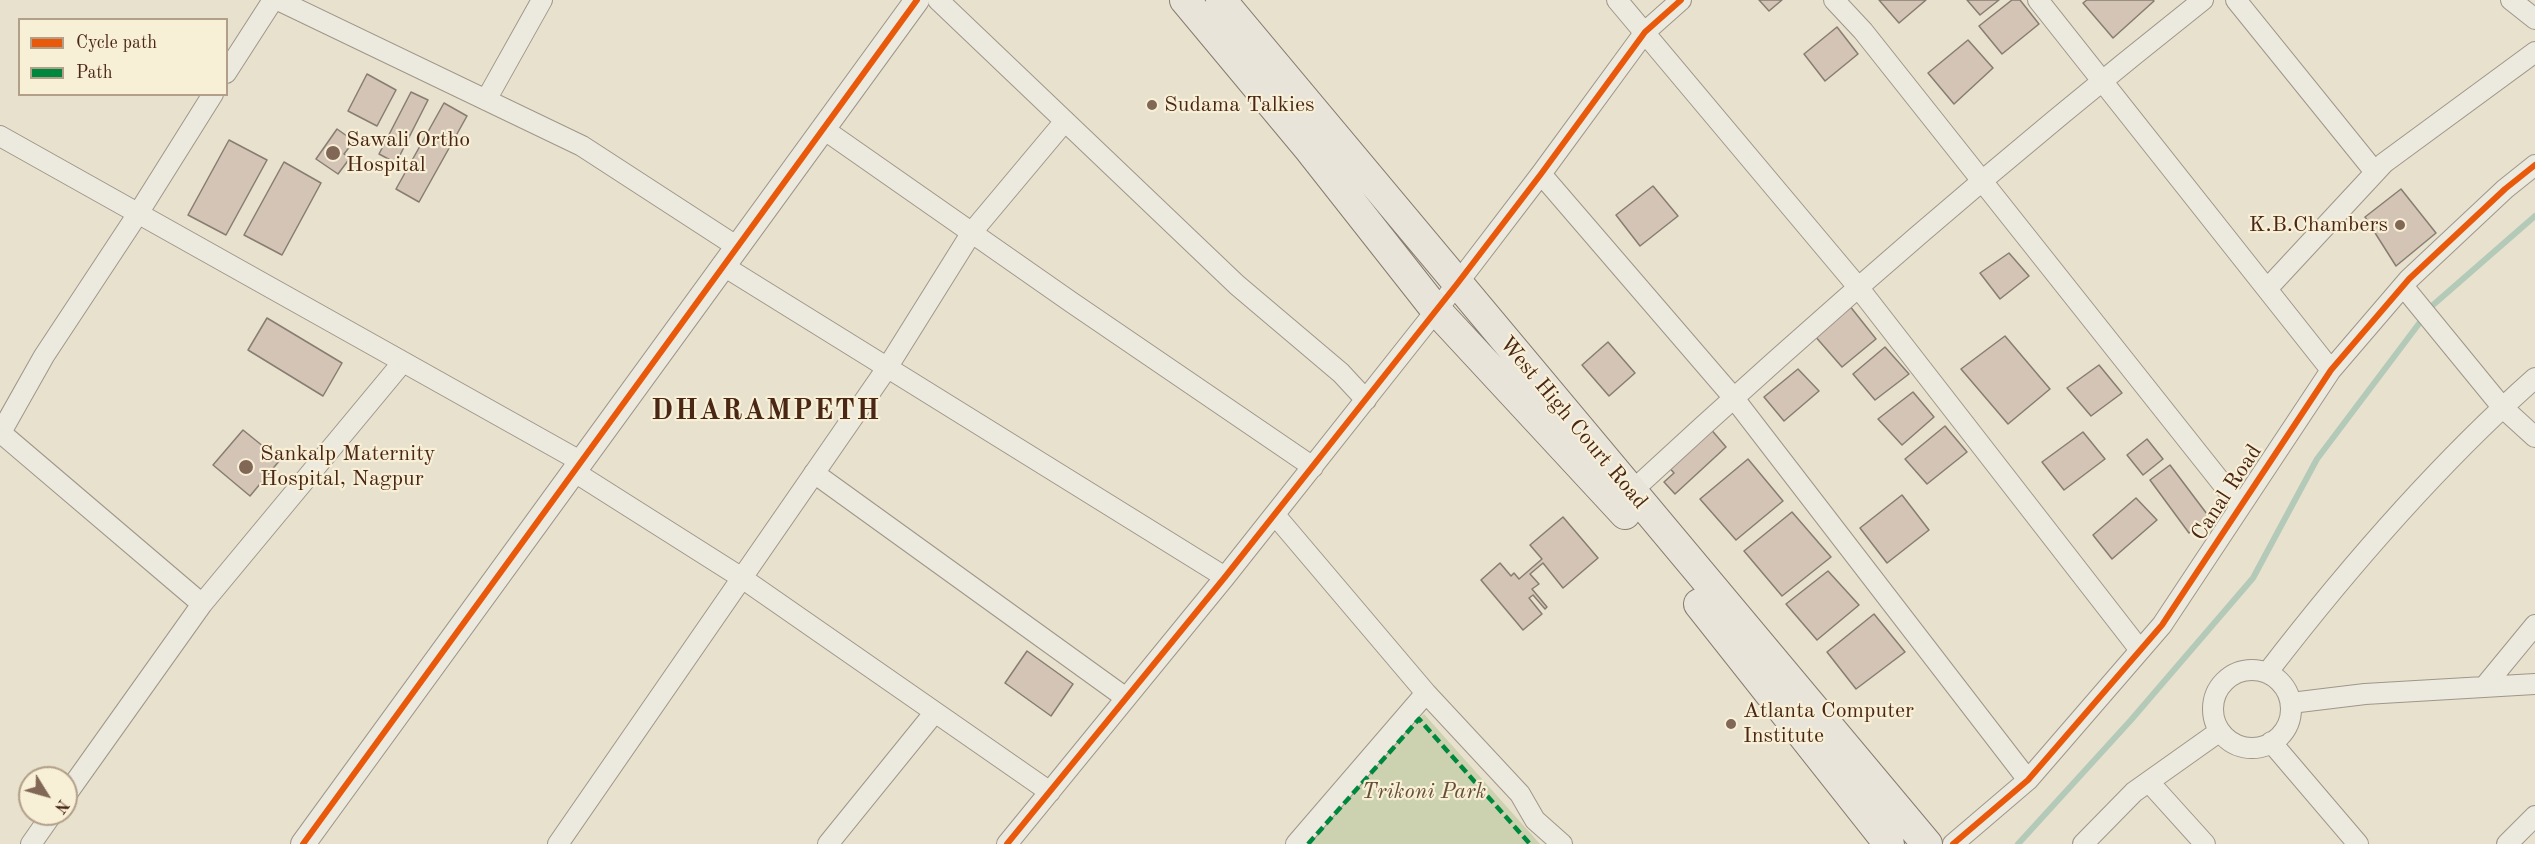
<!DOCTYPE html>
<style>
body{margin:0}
#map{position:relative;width:2535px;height:844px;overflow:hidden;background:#e8e1cd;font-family:"Old Standard TT",serif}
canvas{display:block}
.legend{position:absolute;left:18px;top:18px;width:210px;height:78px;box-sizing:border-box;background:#f8efd7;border:2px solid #b29f89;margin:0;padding:8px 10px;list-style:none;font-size:18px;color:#492615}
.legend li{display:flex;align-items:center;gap:12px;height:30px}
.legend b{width:30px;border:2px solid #b29f89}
.north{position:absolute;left:18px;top:766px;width:60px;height:60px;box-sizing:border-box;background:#f8efd7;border:2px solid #b29f89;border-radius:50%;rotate:127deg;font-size:16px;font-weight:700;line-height:24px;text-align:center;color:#492615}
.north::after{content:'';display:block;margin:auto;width:21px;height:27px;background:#816755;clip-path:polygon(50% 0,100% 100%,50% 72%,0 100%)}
</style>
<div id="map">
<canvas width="2535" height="844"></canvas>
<ul class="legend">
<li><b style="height:8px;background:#e8590c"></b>Cycle path</li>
<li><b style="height:8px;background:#00873e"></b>Path</li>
</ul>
<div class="north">N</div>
</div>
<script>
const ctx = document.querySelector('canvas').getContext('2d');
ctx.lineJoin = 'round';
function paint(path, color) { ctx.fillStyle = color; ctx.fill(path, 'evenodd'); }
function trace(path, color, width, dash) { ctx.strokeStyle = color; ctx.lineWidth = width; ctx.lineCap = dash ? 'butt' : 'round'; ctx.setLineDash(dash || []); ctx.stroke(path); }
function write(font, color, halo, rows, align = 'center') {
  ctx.font = font + ' "Old Standard TT",serif'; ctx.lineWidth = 4.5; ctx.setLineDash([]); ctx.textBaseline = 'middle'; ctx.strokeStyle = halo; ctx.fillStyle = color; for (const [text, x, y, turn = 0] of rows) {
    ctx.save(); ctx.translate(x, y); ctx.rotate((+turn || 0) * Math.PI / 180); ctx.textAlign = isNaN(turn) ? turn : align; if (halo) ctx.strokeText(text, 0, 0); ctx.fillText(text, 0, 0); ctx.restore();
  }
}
paint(new Path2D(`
 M1424,714L1540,844H1304Z`), '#ccd2af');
trace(new Path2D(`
 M2018,844L2131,720L2253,578L2317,459L2433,305L2535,216`), '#b3cab8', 6);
const building = new Path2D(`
 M1759,0H1782L1769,11Z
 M1879,0H1926L1899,23Z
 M1967,0H1999L1980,15Z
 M2012,0H2020L2039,24L2002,54L1979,26Z
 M2087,0H2153L2154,1L2113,38L2083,3Z
 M1837,27L1858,54L1825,81L1804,54Z
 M1968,40L1993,68L1954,104L1928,73Z
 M367,74L396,90L377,126L348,111Z
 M411,92L428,100L396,163L379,154Z
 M444,103L467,116L419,202L396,189Z
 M337,129L354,141L344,154L350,158L338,174L316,159Z
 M229,140L267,160L226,235L188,215Z
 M284,162L321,183L282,255L244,235Z
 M1653,186L1678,216L1640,246L1616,215Z
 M2401,189L2436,233L2396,266L2365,217Z
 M2009,253L2029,276L2000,299L1980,273Z
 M1849,305L1876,339L1842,367L1814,335Z
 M267,318L342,363L323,396L248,350Z
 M2005,336L2050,389L2008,424L1961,369Z
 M1608,342L1635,373L1609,396L1582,365Z
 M1885,347L1909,374L1875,400L1853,374Z
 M2099,365L2122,393L2091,416L2067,388Z
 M1798,369L1819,391L1784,421L1764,397Z
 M1913,392L1934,417L1902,445L1878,419Z
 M1945,426L1967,452L1927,484L1905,459Z
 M1709,427L1726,447L1675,494L1664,482L1674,473L1667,465Z
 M243,430L280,460L250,496L213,465Z
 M2083,432L2105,459L2064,490L2042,462Z
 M2147,439L2163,459L2143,475L2127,455Z
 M1748,459L1783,501L1736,540L1700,499Z
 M2170,465L2210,518L2189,533L2150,480Z
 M1902,495L1929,530L1887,563L1860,528Z
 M2136,498L2157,520L2112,559L2093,535Z
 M1792,512L1831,557L1782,596L1744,551Z
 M1563,517L1598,558L1563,588L1543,563L1530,574L1539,584L1532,589L1547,607L1545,609L1533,595L1529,598L1542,614L1523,630L1481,580L1500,563L1511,576L1514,573L1519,579L1542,559L1530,545Z
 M1828,571L1859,605L1817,640L1786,604Z
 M1874,614L1905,652L1856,689L1827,652Z
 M1027,651L1073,684L1051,716L1005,683Z`);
paint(building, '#d3c4b6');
trace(building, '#877d71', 1.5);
const minor = new Path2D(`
 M278,0L582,146L736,246
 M938,0L1237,285L1341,373L1366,400
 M1617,0L1858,287L2140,650
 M1834,0L1863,31L2240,506
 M2038,0L2331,370
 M2236,0L2375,172
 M2511,0L2535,19
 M226,73L273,0
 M486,100L542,0
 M822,128L1071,302L1313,467
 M0,136L580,461
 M1541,174L1733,397L2028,780
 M722,265L1225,577
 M2403,286L2502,407L2535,437
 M2267,289L2384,163L2535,52
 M0,432L202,604
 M0,434L44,356L139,212L213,94
 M573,471L742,578L1050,792
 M814,473L1126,698
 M1631,492C1816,321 2006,156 2203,0
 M1275,515L1426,693L1520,794L1535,820L1562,844
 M2213 709a39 39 0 1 1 78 0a39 39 0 1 1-78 0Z
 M2267,673C2347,569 2437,465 2535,378
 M2484,687L2535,625
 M2291,703L2365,694L2535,684
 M2271,742L2358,844
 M2149,782L2205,844
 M66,795L202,604L402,363
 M31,844L52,814
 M558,844L887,368L972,232L1065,121
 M828,844L935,712
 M1007,844L1225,577L1457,284L1541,174L1645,32L1681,0
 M1296,844L1426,693
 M1953,844L2028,780L2162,625L2331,370L2409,279L2505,189L2535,165
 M2083,844L2134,792L2220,731
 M2507,844L2535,816`);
const tertiary = new Path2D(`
 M303,844L917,0`);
const primary = new Path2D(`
 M1185,0L1310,150L1436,310L1625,514
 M1221,0L1927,844
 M1699,604L1889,844`);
trace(minor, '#9f9689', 22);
trace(tertiary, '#9f9689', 26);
trace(primary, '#877d71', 32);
trace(minor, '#ece9df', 20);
trace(tertiary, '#ece9df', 24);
trace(primary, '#e9e4d9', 30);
trace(new Path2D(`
 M1308,844L1419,719L1530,844`), '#00873e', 4.5, [9, 4.5]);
trace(new Path2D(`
 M303,844L917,0
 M1007,844L1225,577L1457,284L1541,174L1645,32L1681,0
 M1953,844L2028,780L2162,625L2331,370L2409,279L2505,189L2535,165`), '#e8590c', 6);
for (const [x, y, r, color] of [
 [1152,105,6,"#816755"],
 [333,153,8,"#816755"],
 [2400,225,6,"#816755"],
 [246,467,8,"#816755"],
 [1731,724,6,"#816755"]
]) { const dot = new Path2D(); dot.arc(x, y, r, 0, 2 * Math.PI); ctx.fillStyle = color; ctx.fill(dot); trace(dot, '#f8efd7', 2); }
write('22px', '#492615', '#f8efd7', [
 ["Sudama Talkies",1164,105],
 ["Sawali Ortho",346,140],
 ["Hospital",346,165],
 ["K.B.Chambers",2388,225,"right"],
 ["Sankalp Maternity",260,454],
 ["Hospital, Nagpur",260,479],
 ["Atlanta Computer",1743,711],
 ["Institute",1743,736]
], 'left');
write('22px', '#492615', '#f8efd7', [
 ["West High Court Road",1573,423,50],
 ["Canal Road",2227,493,-57]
]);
write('italic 22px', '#644e36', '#f8efd7', [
 ["Trikoni Park",1424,792]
]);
ctx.letterSpacing = '1.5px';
write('bold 28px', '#492615', '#f8efd7', [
 ["DHARAMPETH",766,412]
]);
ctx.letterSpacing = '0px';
</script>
